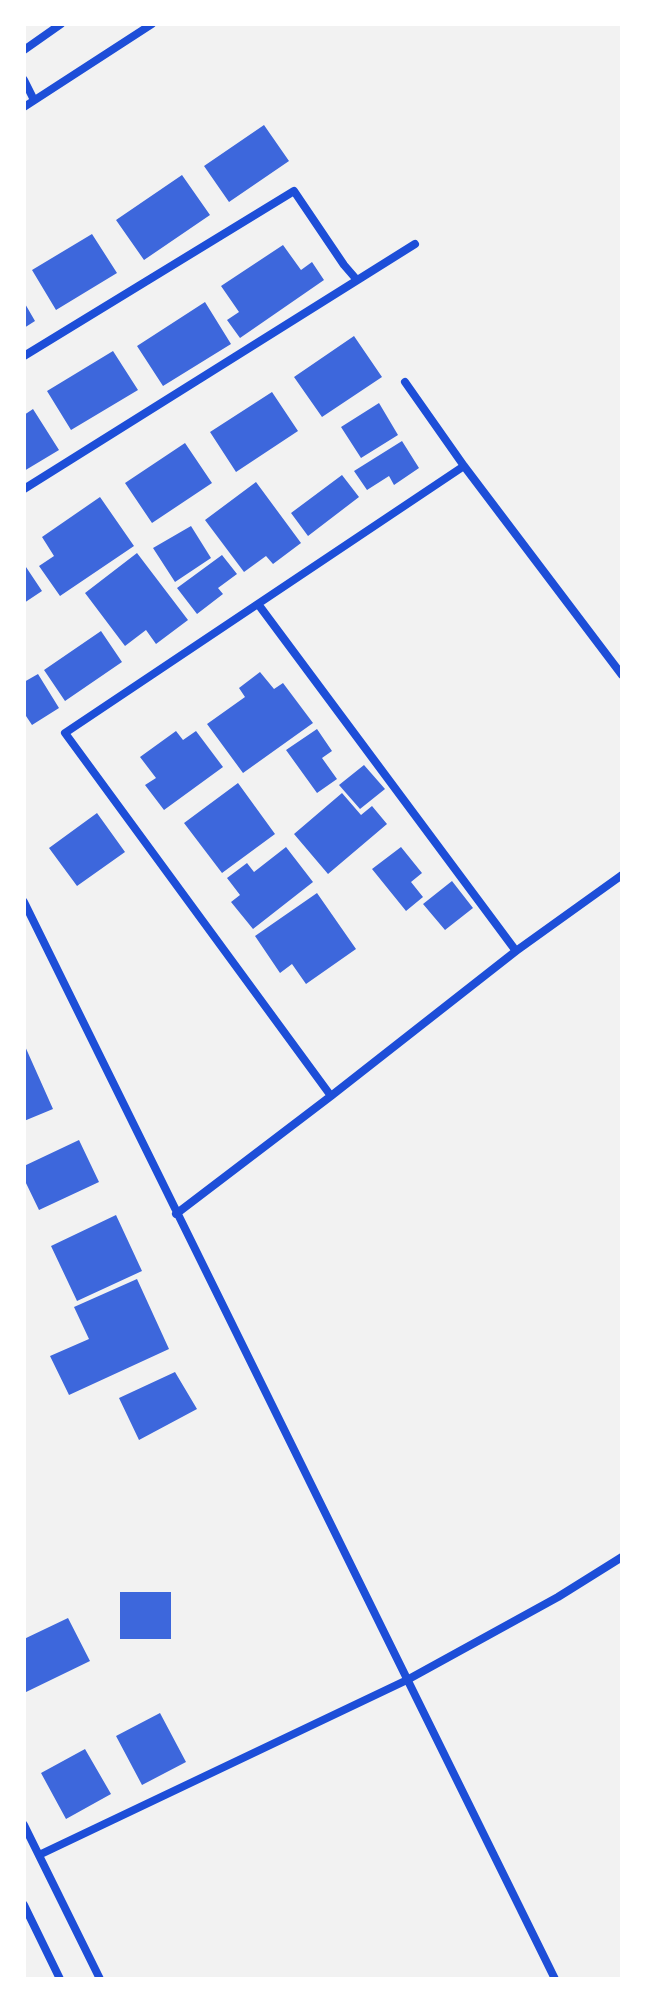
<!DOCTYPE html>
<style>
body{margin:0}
#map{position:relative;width:646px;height:2003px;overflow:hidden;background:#f2f2f2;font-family:"Fira Sans",sans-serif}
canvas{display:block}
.frame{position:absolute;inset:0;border:26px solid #fff;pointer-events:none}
</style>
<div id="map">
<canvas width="646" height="2003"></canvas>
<div class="frame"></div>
</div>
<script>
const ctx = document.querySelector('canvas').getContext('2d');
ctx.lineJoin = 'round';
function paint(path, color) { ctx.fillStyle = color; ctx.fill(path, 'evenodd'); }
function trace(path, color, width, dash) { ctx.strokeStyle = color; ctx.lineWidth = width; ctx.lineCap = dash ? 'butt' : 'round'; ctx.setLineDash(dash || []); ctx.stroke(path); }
paint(new Path2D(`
 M264,125L289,161L229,202L204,166Z
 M182,175L210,215L144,260L116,220Z
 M92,234L117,273L56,310L32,270Z
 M283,245L301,270L312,262L324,280L240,338L227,320L239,312L221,286Z
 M24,302L35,321L24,328Z
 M205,302L231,344L163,386L137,346Z
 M354,336L382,377L322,417L294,377Z
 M113,351L138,390L71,430L47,391Z
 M272,392L298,431L236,472L210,432Z
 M379,403L398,435L361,458L341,427Z
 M33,409L59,450L24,471V415Z
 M402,441L419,468L394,485L389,476L367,490L354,471Z
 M185,443L212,483L152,523L125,483Z
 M342,475L359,497L308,536L291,513Z
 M256,482L301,543L273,564L266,556L244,572L205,520Z
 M100,497L134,546L60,596L39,566L54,556L42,537Z
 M191,526L211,558L175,582L153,548Z
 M137,553L188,620L156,644L146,630L125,646L85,593Z
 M222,555L237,574L218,588L223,594L197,614L177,588Z
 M24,564L42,591L24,603Z
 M101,631L122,662L65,701L44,670Z
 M260,672L274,689L283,683L313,723L243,773L207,724L245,697L239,688Z
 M38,674L59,708L32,725L24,713V682Z
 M317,729L332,751L322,758L337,779L317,793L286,750Z
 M176,731L183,740L196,731L223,767L164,810L145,785L156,778L140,757Z
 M364,765L385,789L360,809L339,785Z
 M238,783L275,834L222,873L184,823Z
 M342,793L361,815L372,806L387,824L328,874L294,834Z
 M97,813L125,852L77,886L49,848Z
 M286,847L313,882L253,929L231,902L240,895L227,878L247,863L254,872Z
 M401,847L422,873L411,882L423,897L406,911L372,869Z
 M452,881L473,908L445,930L423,904Z
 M317,893L356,949L306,984L292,964L280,973L255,936Z
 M24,1044L53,1109L24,1121Z
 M79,1140L99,1182L39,1210L24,1179V1166Z
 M116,1215L142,1271L77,1301L51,1246Z
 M137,1279L169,1349L69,1395L50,1356L89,1339L74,1307Z
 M175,1372L197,1409L139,1440L119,1398Z
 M120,1592H171V1639H120Z
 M68,1618L90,1661L24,1693V1639Z
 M160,1713L186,1762L142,1785L116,1736Z
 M85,1749L111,1794L66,1819L41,1773Z`), '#3d67dc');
trace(new Path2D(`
 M24,50L61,24
 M24,80L34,100
 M24,107L152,24
 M24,356L294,191L344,265L357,280
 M405,382L464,466L622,675
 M24,489L415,244
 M258,604L516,951
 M24,902L555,1979
 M331,1096L65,733L464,466
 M176,1214L331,1096L516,951L622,875
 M24,1825L100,1979
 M39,1855L407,1680L558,1597L622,1557
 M24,1905L60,1979`), '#1d4ed8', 8);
</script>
